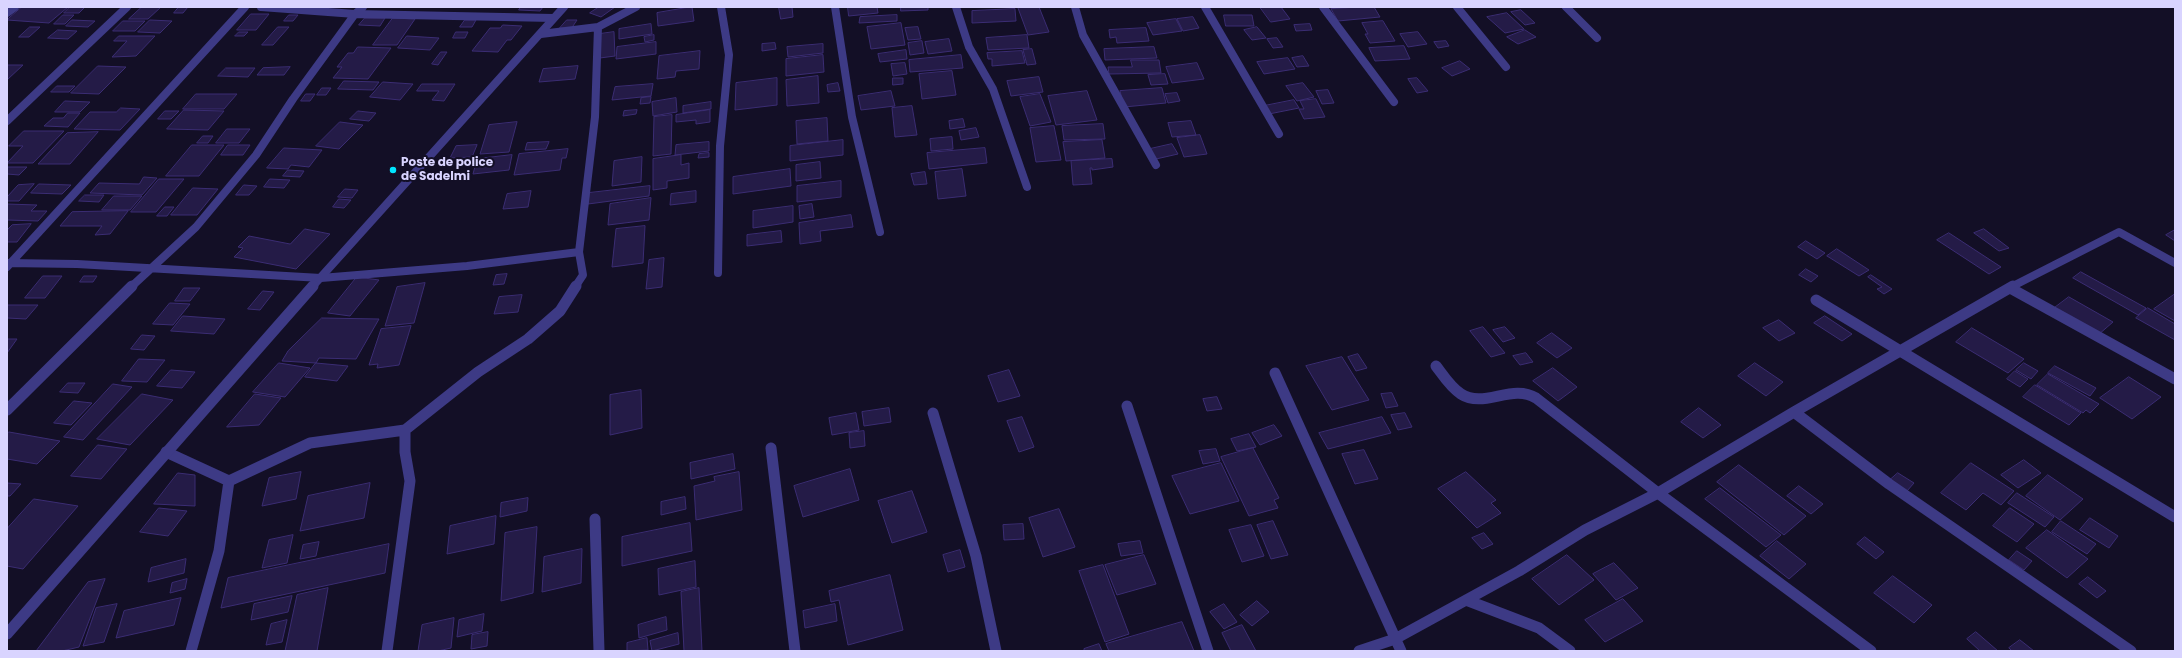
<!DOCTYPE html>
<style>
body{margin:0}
#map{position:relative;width:2182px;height:658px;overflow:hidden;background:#130f26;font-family:Poppins,sans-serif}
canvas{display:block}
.frame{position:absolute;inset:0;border:8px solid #d9d4ff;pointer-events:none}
</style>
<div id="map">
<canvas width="2182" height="658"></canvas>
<div class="frame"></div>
</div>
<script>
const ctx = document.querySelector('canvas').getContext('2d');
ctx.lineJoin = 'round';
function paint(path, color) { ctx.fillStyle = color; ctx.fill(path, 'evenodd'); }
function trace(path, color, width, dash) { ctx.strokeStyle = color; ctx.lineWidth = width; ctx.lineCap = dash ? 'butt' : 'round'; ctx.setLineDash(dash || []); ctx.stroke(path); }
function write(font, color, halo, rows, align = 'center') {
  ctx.font = font + ' Poppins,sans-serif'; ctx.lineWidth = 4; ctx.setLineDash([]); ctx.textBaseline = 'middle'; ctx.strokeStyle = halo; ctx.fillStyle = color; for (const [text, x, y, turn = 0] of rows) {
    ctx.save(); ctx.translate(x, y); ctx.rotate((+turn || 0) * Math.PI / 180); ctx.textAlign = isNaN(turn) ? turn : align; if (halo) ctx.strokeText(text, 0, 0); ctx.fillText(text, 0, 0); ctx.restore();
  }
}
const building = new Path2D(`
 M22,7H68L49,23L7,20Z
 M70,7H85L79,13H64Z
 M142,7H161L148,19H129Z
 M179,7H188L183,13H174Z
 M521,7H543L540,11L519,10Z
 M599,7H615L601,17L590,13Z
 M692,7L694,21L658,26L657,13Z
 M779,7H792L793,17L781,19Z
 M848,7H877L878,13L849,16Z
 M901,7H928V10L901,11Z
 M1039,7L1049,32L1028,35L1018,8Z
 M1260,7H1281L1290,19L1271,22Z
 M1358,7H1374L1380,17L1338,21L1331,9Z
 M1015,9L1016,21L972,23V11Z
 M1521,10L1535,23L1525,25L1511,12Z
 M1507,13L1524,29L1505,33L1487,17Z
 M251,14H269L256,30H237Z
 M63,15H74L65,24H54Z
 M289,15H298L293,21H284Z
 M897,15V21L859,23L860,17Z
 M1224,15H1252L1254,26H1226Z
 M1193,17L1199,28L1183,31L1177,19Z
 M365,18H385L380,26L359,25Z
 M393,18L415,19L397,45H373Z
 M1176,19L1182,31L1153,35L1147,23Z
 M72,20L95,21L88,27L66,26Z
 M150,20L172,21L160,33L138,32Z
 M465,20H476L472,27H460Z
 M567,20H577L571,29L560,28Z
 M123,21H145L135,31H113Z
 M1383,21L1395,41L1370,43L1365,34H1368L1362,23Z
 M901,23L905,45L871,49L867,27Z
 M651,24L652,34L619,39V29Z
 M1310,24L1312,30L1296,31L1294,25Z
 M503,25L522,26L511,40H507L498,52L472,51L490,28H500Z
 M30,27H40L29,37H19Z
 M278,27H289L273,45H262Z
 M918,27L921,39L908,40L905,28Z
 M1257,27L1266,38L1252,40L1244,30Z
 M1146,28L1149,41L1117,43L1116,37L1110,38L1109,30Z
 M58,30L77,31L68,39L48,38Z
 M1525,30L1536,37L1518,44L1507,37Z
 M239,32H248L244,36H235Z
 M456,32H468L465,38H453Z
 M614,32L615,56L600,58V34Z
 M1418,32L1427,44L1408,47L1400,34Z
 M654,35V40L645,42L644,37Z
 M1027,35L1029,48L988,50L986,38Z
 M119,36H155L136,56L112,57L127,41H114Z
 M407,36L439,38L430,50L398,48Z
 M1277,38L1283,47L1273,48L1267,39Z
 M949,39L952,51L928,54L925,42Z
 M922,41L924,53L910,55L908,43Z
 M1446,41L1449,46L1438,48L1434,42Z
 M656,42V54L616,59L617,47Z
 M775,43L776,49L762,51V44Z
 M823,44V53L788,57L787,47Z
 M1404,46L1410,59L1375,61L1369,48Z
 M358,47L391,48L368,79L333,78L342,67H337L348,53H353Z
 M1154,47L1157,58L1105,60L1104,49Z
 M1032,49L1036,64L1027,65L1023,50Z
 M906,50L907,59L880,62L878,54Z
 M700,51L699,69L676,71L675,77L657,79L659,56Z
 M1022,51L1025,63L992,66V59H988L987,53Z
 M441,52H447L438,65L432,64Z
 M823,55L824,72L786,76V59Z
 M961,55L963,68L910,72L909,60Z
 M1303,56L1309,66L1297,67L1292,58Z
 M1288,58L1295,69L1264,74L1257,62Z
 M1131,60H1159L1161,73L1109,74L1108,67H1132Z
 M1460,61L1470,69L1452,76L1442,68Z
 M905,63L907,74L893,76L891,64Z
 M1197,63L1204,79L1172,83L1166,67Z
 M7,65H23L7,80Z
 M98,66L126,67L99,94L71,93Z
 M578,66L575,79L539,82L543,69Z
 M290,67L284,75H257L263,68Z
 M226,68H255L248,77L218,76Z
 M952,71L956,95L922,99L919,74Z
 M1165,74L1168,84L1151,85L1148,75Z
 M818,76L819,103L787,106L786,80Z
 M1039,77L1043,92L1011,96L1007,81Z
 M777,78V105L735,110L736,83Z
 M893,78H903V84L893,85Z
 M1417,78L1428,91L1417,93L1408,79Z
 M344,81L379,82L373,90L338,89Z
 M383,82L413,84L400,100L370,97Z
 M838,83L840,91L828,92L827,85Z
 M1303,83L1314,97L1297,101L1286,86Z
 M422,84H455L444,101L432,100L439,91H417Z
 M653,84L651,96L612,100L615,87Z
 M57,86H75L69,92H51Z
 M322,88H331L326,95H317Z
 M1162,88L1166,103L1124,107L1120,91Z
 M1328,90L1334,103L1322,104L1316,91Z
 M891,91L895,106L861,110L858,96Z
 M1087,91L1097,120L1056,125L1048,96Z
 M1177,93L1180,101L1168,103L1165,94Z
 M196,94H237L224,109H183Z
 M306,94H315L310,101H301Z
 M1040,94L1051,122L1030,126L1020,97Z
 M651,97L650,103L640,104L641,98Z
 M676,98L677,112L653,116L652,102Z
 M1316,99L1325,117L1304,119L1299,109H1304L1300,101Z
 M1294,100L1299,108L1269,114L1264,106Z
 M65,101L90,102L80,112H55Z
 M711,102V109L683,113V106Z
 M912,106L917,135L895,137L892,108Z
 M121,108L140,109L120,130L74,129L90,112H116Z
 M184,110L224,111L208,130L167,129Z
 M637,110L636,114L623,116L624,111Z
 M710,110V122L696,124V120L676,122V115Z
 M165,111H179L171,119H158Z
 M358,111L376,113L369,121L350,119Z
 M68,113H80L68,127L44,126L53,118H63Z
 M672,115L671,154L653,156L654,117Z
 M827,118L828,141L797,144L796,121Z
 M963,119L965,127L950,129L949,121Z
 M1191,121L1196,135L1172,137L1168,123Z
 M340,122L363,125L339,149L316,146Z
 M517,122L509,152L480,154L489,125Z
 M1103,124L1105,139L1064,140L1062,126Z
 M1054,126L1061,160L1036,162L1030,128Z
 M976,128L979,137L961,140L959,131Z
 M227,129H250L239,143H216Z
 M24,131H64L33,163H7L23,146H9Z
 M98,132L70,164H38L67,133Z
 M1200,135L1207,154L1184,157L1177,138Z
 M203,136H213L208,143H197Z
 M952,137L953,149L931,151L930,139Z
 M843,140V155L790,161V146Z
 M1102,140L1105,158L1066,161L1063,142Z
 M549,142L546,149L525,150L527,143Z
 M709,142V151L675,155L676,145Z
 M1172,144L1178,154L1156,159L1150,149Z
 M192,145H224L199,176H166Z
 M228,145H250L243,155H221Z
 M477,145L472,157L450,158L456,146Z
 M284,148L322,150L309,167L291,165L288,169L267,168Z
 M985,148L987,163L929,169L927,153Z
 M568,149L566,158H562L560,170L514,175L519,154Z
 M709,153V157L698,158L699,154Z
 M512,155L509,170L473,174L477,159Z
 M681,155V165L689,163V178L667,181V188L653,190V159Z
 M642,157L641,182L612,186L614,161Z
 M1112,159L1113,167L1092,170V168H1090L1092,184L1073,185L1071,161Z
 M820,162L821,178L796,181V165Z
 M7,167H27L19,175L7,174Z
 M790,169L791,186L733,194V177Z
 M962,169L966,196L938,199L935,172Z
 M288,170L304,171L300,177L283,176Z
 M925,172L927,184L914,185L911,174Z
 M144,177L157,178L142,195L90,193L99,183L139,184Z
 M159,179H184L156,212H131Z
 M270,179L290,180L284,188L264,187Z
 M841,181V197L797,202V186Z
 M34,184L19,201H7V197L18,185Z
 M39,184L71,185L62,194L31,193Z
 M244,185L257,186L249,195H236Z
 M650,186L649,196L588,204L589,193Z
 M193,188L218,189L197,215H171Z
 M345,189L358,190L352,198L338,197Z
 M531,191L528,207L503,209L507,194Z
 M696,191V202L670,205L671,194Z
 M85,195H104L99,202L79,201Z
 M114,196H142L130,210H102Z
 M651,198L649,220L608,225L610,204Z
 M339,199L351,200L344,208L333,207Z
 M7,204L37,205L31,211H47L38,221L7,220Z
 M812,204L814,217L800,219L799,206Z
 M793,206V222L753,228V211Z
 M165,207H174L167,216H157Z
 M128,211L110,234L95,235L102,226H60L72,212Z
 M851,215L853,227L820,231L821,241L800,244L799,223Z
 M31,224L17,242H7V230L12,225Z
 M645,226L643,263L612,267L616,229Z
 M305,229L330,234L296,269L234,257L243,248L238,247L249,236L290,244Z
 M1984,229L2009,248L1999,251L1974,233Z
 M2175,230V241L2166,235Z
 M781,231L782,242L747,246V235Z
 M1949,233L2001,267L1989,274L1937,240Z
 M1806,241L1825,253L1817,259L1798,247Z
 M1837,249L1869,270L1859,276L1827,256Z
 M664,258L662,287L646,289L649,260Z
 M1806,269L1818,276L1811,282L1799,275Z
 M2081,272L2146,308L2138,315L2073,278Z
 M507,274L504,284L493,285L496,275Z
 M1871,275L1892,289L1884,294L1877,289L1882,287L1868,277Z
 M43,276H62L45,298H25Z
 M84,276H97L93,282H80Z
 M357,277L379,280L350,316L328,313Z
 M425,283L414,323L385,326L397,287Z
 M184,288H200L190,301H175Z
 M263,291L274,292L260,310L248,309Z
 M2175,294V321L2154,309Z
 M522,295L518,312L494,314L499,297Z
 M2069,297L2113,322L2098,335L2053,309Z
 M170,303L190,304L173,325L153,324Z
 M7,305H38L26,319L7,318Z
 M2148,308L2175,324V340L2136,318Z
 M183,316L225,319L214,334L171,331Z
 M1825,316L1852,334L1842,341L1814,323Z
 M322,318L379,319L356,359L319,358L316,363L282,361L288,351Z
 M1779,320L1795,333L1779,341L1763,328Z
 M411,326L399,365L377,368L378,364L369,365L381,329Z
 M1483,327L1505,353L1491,357L1470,331Z
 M1505,327L1515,338L1503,342L1493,330Z
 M1972,328L2024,359L2008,373L1956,342Z
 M1552,333L1572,348L1557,358L1537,343Z
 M142,335L155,336L144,350L131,349Z
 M7,339H17L7,353Z
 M1526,353L1533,362L1520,365L1513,356Z
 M1358,354L1367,368L1356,371L1348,357Z
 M1342,357L1369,400L1332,410L1306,366Z
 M139,359L165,360L147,382L122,381Z
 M279,363L310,368L285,397L253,392Z
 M316,363L348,366L337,381L305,377Z
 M1755,363L1783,382L1766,396L1738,376Z
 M2024,363L2038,371L2031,379L2016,370Z
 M2055,366L2096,388L2090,396L2048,373Z
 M1553,368L1577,387L1558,401L1533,381Z
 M171,370L195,372L182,388L157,386Z
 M1009,370L1020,396L998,402L988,376Z
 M2015,371L2028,379L2020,387L2007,379Z
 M2048,374L2099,404L2090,413L2086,410L2083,413L2037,385Z
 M2129,377L2161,397L2132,419L2100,398Z
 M68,383H85L78,393L60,392Z
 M113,384L132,387L83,440L64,437Z
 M2035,385L2081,413L2069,425L2023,397Z
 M641,390L642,428L610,435V395Z
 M1392,393L1398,406L1386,408L1381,394Z
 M142,394L173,400L130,445L97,439Z
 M255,394L281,398L259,425L227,427Z
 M1217,397L1222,409L1207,411L1203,399Z
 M74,401L92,403L71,425L54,423Z
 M889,408L891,422L864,426L862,412Z
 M1699,408L1721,425L1703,438L1681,422Z
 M856,413L859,430L832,435L829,418Z
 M1405,413L1412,427L1398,430L1391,415Z
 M1022,417L1034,447L1019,452L1007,421Z
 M1382,417L1391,433L1328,449L1319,433Z
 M1274,425L1282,436L1260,445L1252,433Z
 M864,431L865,446L850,448L849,433Z
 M9,432L60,441L37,464L7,459V434Z
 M1249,434L1256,447L1237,451L1231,439Z
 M98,445L127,449L101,479L71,476Z
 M1253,448L1279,498L1274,500L1278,508L1249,516L1221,457Z
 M1216,449L1220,461L1203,464L1199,451Z
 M1364,450L1378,479L1355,484L1342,454Z
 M733,454L735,469L691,479L690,463Z
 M2024,460L2041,473L2018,488L2001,475Z
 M1221,463L1239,501L1190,514L1172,476Z
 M1971,463L2014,491L2001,505L1983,493L1966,510L1941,493Z
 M1739,465L1806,516L1784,535L1717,482Z
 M850,469L859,500L803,517L794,486Z
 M301,472L296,499L262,506L269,478Z
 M739,472L742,510L696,520L694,486L715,481L714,477Z
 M1466,472L1496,500L1491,503L1501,513L1477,528L1438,489Z
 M178,473L195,475V506L154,504Z
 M1898,473L1914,483L1907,491L1890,480Z
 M2048,475L2083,499L2060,520L2026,496Z
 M7,483L21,484L10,496H7Z
 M370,483L364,518L300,531L308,496Z
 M1799,486L1823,504L1811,514L1787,496Z
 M1720,488L1781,535L1766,547L1705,499Z
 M912,491L927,532L892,543L878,501Z
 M2017,493L2054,517L2045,527L2008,503Z
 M685,497L686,509L661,515V502Z
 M528,498L527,511L500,517L501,503Z
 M34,499L78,506L23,569L7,566V529Z
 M159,508L187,511L168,536L140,532Z
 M2010,508L2034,524L2017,542L1993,526Z
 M1059,509L1075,547L1043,557L1029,518Z
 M496,516L494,544L447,554L450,526Z
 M2090,518L2118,536L2109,548L2080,530Z
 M1273,521L1288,555L1271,559L1257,525Z
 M2061,521L2096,544L2087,554L2052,532Z
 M690,523L692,551L622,566V537Z
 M1023,524L1024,539L1004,540L1003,525Z
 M1251,525L1264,556L1242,562L1229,530Z
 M537,527L533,593L501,601L505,533Z
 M2047,530L2088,559L2067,578L2026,548Z
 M1484,533L1493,544L1482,549L1472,538Z
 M293,535L287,563L262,568L269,540Z
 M1865,537L1884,552L1876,559L1857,544Z
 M1140,541L1143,553L1121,556L1118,544Z
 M1777,541L1806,564L1789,579L1760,556Z
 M319,542L316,556L300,559L303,545Z
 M389,544L385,573L221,608L228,578Z
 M582,549L581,583L542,592L544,557Z
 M960,550L965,567L948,572L943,555Z
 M2017,551L2032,561L2024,570L2009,560Z
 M1144,555L1156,584L1117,595L1105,565Z
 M1567,555L1594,580L1559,605L1532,579Z
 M186,559L184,573L148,582L151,568Z
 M695,561L696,587L659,595L658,569Z
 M1614,563L1638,588L1616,600L1593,574Z
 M1103,565L1129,634L1105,642L1079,571Z
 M890,575L903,630L848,645L839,600L831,602L829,591Z
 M1893,576L1932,605L1914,623L1874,593Z
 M2088,577L2106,591L2097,598L2079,584Z
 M105,579L79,647L62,651H36L88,582Z
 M187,579L185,589L170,593L172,583Z
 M328,588L317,651H285L297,595Z
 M699,588L702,651H684L681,592Z
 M292,596L288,612L251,620L254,604Z
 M181,598L174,625L116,638L124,611Z
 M1623,599L1643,621L1605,642L1585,620Z
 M1257,601L1269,612L1252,626L1240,615Z
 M117,604L104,642L83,646L96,608Z
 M835,604L837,621L805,628L803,611Z
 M1224,604L1237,622L1224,629L1210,612Z
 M484,614L482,631L457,637L459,620Z
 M666,617L667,630L639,638L638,625Z
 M454,618L451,648L438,651H418L422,625Z
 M287,620L282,642L266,645L271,624Z
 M1182,622L1194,651H1109L1106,644Z
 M1242,625L1256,651H1231L1222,633Z
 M488,632L487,646L471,649L472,635Z
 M1976,632L1998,651H1980L1967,639Z
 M678,633L679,644L652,651L650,641Z
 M647,638L648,650L627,651V643Z
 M2020,640L2034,651H2012L2009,648Z
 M1099,644L1102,651H1084V649Z`);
paint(building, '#241b47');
trace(building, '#3b2d73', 1);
trace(new Path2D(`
 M261,7L355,14L553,18
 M835,7L852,117L880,232
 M956,7L969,47L993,89L1027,187
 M1075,7L1083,35L1156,165
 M1205,7L1279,134
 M1323,7L1394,102
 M1457,7L1506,67
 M1566,7L1597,38
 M7,13L15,7
 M541,34L598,27L636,7
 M7,121L127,7
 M7,263L77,264L321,278L467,266L579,252
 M7,267L245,7
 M718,273L720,146L729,55L721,7
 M131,287L196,227L256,155L293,99L355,14L363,7
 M575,287L583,275L579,252L595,117L598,27
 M2011,287L2119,232L2175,263`), '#3d3a85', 8);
trace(new Path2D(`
 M2010,288L2175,379
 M1816,300L2175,517
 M1436,366C1443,375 1450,387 1461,394C1484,409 1512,383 1536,398L1658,493L1871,651
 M1275,373L1401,651
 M1127,406L1208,651
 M7,410L132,286
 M1794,412L1889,484L2131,651
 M933,413L976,556L996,651
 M405,430L478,372L528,339L560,311L576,286
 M771,448L795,651
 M166,452L229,481L219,551L191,651
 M229,481L310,443L405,430V452L410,481L387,651
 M595,519L599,651
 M1466,600L1539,628L1570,651
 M1359,651L1395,639L1519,571L1585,530L1658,493L1794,412L2013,286`), '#3d3a85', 11);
trace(new Path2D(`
 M312,287L564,7`), '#3d3a85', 8);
trace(new Path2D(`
 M7,634L313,286`), '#3d3a85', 11);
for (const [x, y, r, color] of [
 [393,170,4,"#00e5ff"]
]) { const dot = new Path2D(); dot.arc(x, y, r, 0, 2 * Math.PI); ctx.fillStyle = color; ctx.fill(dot); trace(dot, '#130f26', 1.5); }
write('bold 12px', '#d9d4ff', '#130f26', [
 ["Poste de police",401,163],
 ["de Sadelmi",401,177]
], 'left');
</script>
